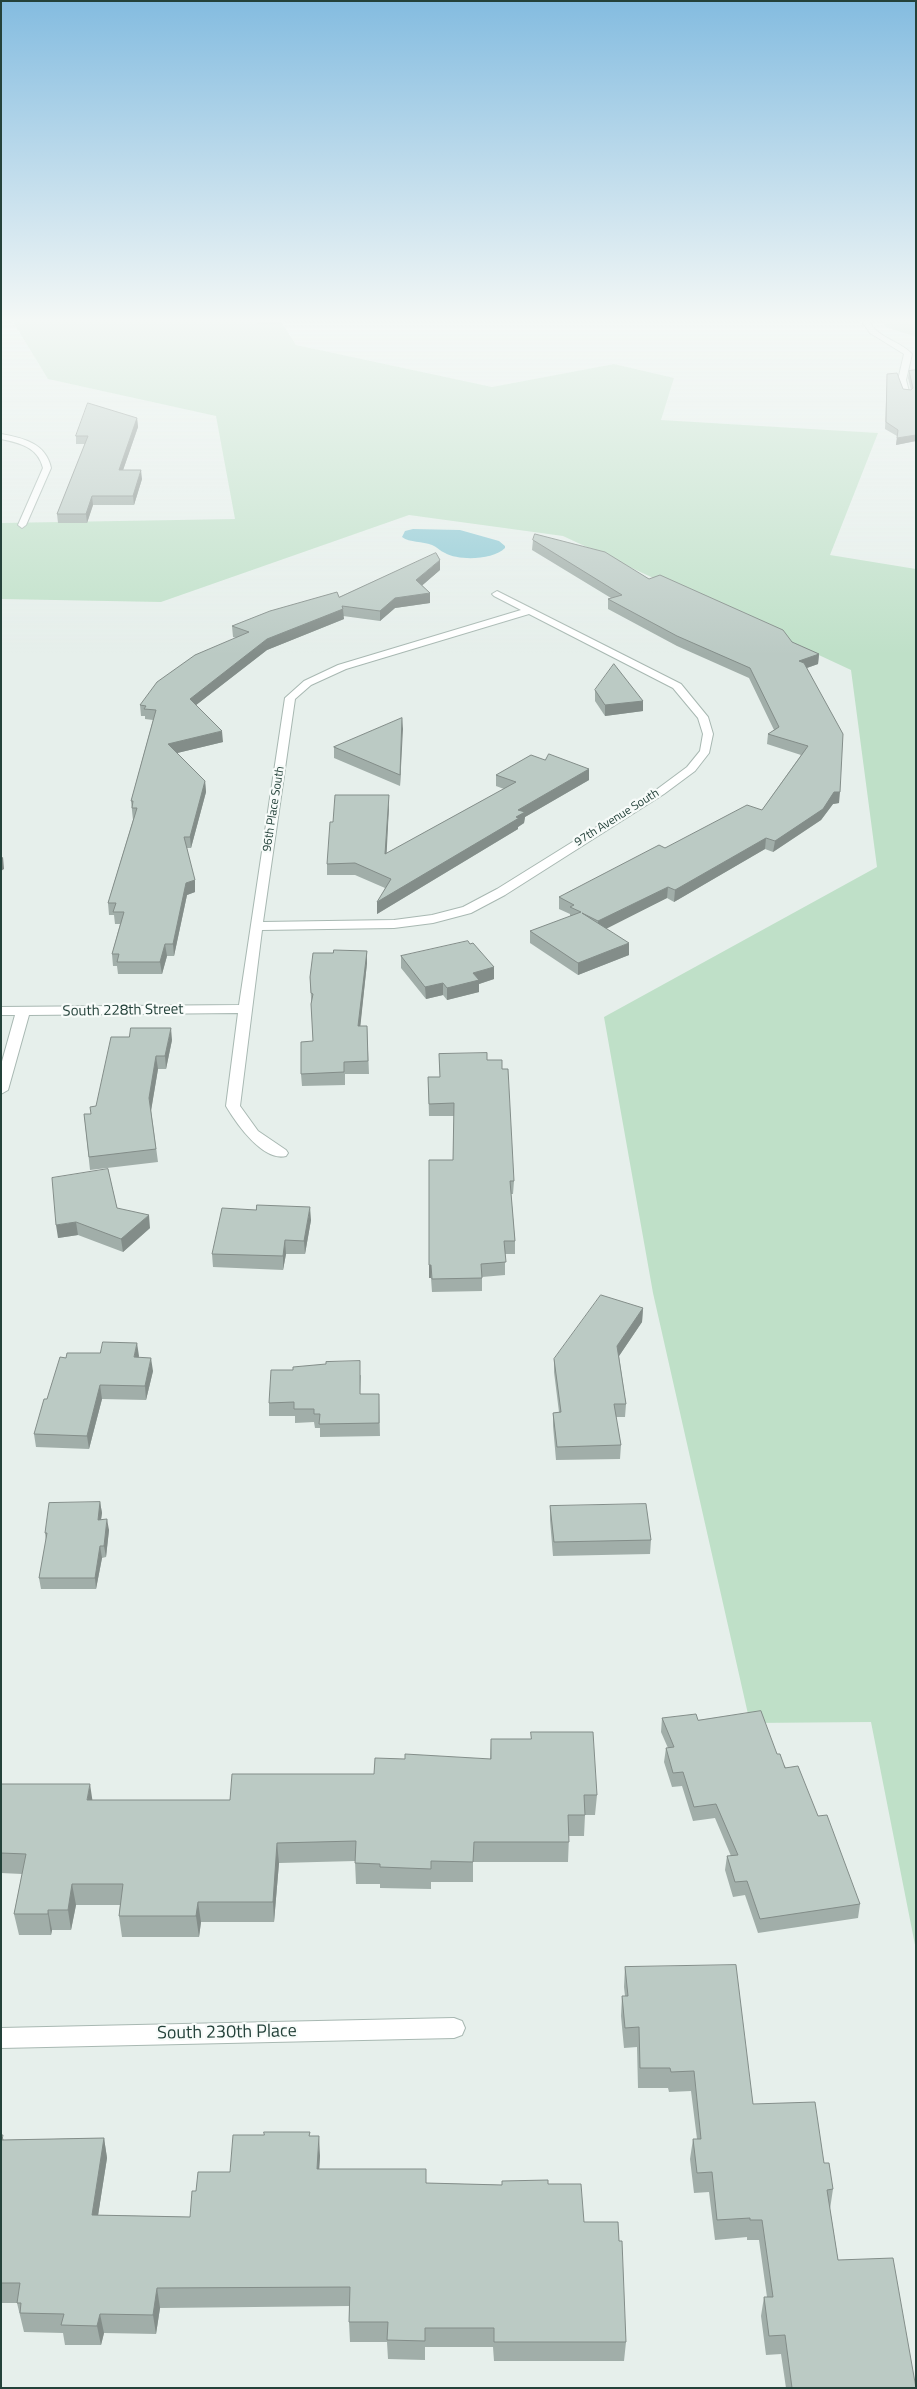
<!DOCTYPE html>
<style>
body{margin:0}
#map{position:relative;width:917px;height:2389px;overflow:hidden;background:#e6efeb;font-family:"Titillium Web",sans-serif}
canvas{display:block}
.frame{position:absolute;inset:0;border:2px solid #24423a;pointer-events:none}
</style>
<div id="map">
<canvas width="917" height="2389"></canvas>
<div class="frame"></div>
</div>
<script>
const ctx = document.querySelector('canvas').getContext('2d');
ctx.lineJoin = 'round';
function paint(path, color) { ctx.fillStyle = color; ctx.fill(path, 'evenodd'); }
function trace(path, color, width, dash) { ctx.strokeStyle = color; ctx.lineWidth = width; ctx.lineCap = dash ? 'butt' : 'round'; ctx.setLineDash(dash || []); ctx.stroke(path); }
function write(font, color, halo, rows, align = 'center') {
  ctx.font = font + ' "Titillium Web",sans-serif'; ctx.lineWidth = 4.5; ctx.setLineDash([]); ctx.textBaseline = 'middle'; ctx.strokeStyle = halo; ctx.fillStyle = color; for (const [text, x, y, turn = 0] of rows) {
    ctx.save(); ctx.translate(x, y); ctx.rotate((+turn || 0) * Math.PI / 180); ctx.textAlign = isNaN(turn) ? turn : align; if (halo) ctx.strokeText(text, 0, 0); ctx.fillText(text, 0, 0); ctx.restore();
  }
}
paint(new Path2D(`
 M12,320H280L296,345L492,387L614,364L674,378L661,420L878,433L830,555L916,569V1950L871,1722L750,1723L653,1293L604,1017L877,867L851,670L563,536L409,515L161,602L1,599V523L235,519L216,416L48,379Z
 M883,320H916V337L886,327Z`), '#bfe0c8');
paint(new Path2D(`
 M413,529L460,530L499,541L505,546V548C493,560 459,561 445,553C440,551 437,547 432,545C422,541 410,543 402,537L405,531Z`), '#8ec9d4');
const street = new Path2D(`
 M861,320H869C876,338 899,340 912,354L906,380L910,395H904L898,380L904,354L870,333Z
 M1,434C23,438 46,443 51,468L26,525L22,528L18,525L43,468C38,447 20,443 1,439Z
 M497,591L681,684L708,717L713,734L709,753L695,771L664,794L505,895L471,913L433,923L394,928L262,930L240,1106L258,1131L286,1150L288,1153L286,1156C263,1162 236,1123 226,1106L238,1013L29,1015L8,1090L1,1094V1065L15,1015H1V1007L239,1005L285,698L304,681L338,665L521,610L494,596L492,594ZM529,614L673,688L698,718L703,734L700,751L687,767L656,790L497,889L463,907L432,915L394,920L263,922L295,699L311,685L346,669Z
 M454,2018L462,2021L465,2028L462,2035L454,2038L1,2048V2028Z`);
trace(street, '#a8b8b2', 2);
paint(street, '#fff');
paint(new Path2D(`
 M257,320H283L282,324H257Z
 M916,370V441L896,445L897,436L885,429L887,374L903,389L911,390L908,378L909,371Z
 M137,418L138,427L123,470L142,479L134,505H93L87,523H58L57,514L85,444H76V436Z
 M533,540L649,579L819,654L818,664L807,668L839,803L833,804L821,820L773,852L765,849L674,902L667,898L606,928L629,955L578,975L530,943V931L570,917V914L559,909V897L665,848L762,810L801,755L767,744L768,734L774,730L749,678L677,646L608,609V599L611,598L532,550Z
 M440,570L422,585L430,593V603L395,608L380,621L343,616L344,619L267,650L196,705L223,742L177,753L205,781L206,792L191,848H187L195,892L187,895L174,956H167L162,974H118L117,966H113L112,954L120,924H115L114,915H109L108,903L133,820L131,801L153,720L145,719V716H141L140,705L236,638L233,637L232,626Z
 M595,690L643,701V711L605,716L595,701Z
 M402,718L400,786L334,758V747Z
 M545,760L589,769V780L525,817L524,823L518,827V829L377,914L385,888L355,875H327V864L333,822L389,806L386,854L504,789L496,786V775Z
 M470,944L494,967V979L479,984V992L447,1000L443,995L426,999L401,968V956Z
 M367,951V963L360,1026H367L369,1074H345V1085L302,1086L301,1074L313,1041L310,977L333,953Z
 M172,1040L166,1069H158L151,1110L158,1162L90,1170L84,1114H91L96,1106Z
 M439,1054L487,1060L514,1181L513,1194H511L515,1241V1254H505V1275L482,1277V1291L432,1292L431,1278H429L453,1160L454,1116H429L428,1077H440Z
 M108,1169L117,1208L150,1228L123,1252L78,1235L58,1238Z
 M256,1210L311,1220L305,1254H286L283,1270L213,1267L212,1254Z
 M643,1308L642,1322L619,1356L626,1404L625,1417H616L621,1445L620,1459L556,1460L553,1426V1413L559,1412L554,1372V1359Z
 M139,1357L153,1371L146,1400L102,1399L89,1449L36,1447L34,1434L66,1358Z
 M361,1375L360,1394H379L380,1436L320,1437V1428H315L314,1422L295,1423V1416H269V1403Z
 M100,1502L102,1513L101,1520L109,1530L106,1557L102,1558L96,1589H41L39,1578L46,1541L45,1533Z
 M550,1506L651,1540L650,1554L553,1556L550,1520Z
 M662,1718L698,1720L777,1754L818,1816L860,1904L858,1918L758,1933L745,1895L733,1897L725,1870L727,1856H731L715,1818L693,1821L682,1786L672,1787L664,1762L666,1748H668L661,1732Z
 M531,1732L597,1795L595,1815H585L584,1836H569L568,1862H473V1882H431V1889L380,1888V1884H356L355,1861L279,1863L274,1922H201L199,1937H122L119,1916L120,1905H76L71,1930H52L51,1935H19L14,1914L22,1874L1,1873V1784L92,1800H230L374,1774L405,1759H490L491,1739H531Z
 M625,1967L753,2104L824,2163L833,2189L830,2209L838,2260L916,2388H786L781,2354L766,2355L761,2316L764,2297H767L759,2240H747V2237L715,2240L709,2192L694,2193L690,2159L693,2139H697L691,2091L669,2092L668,2088H638L637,2047L624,2048L621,2016L622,1996H625L624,1987Z
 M1,2135L4,2140L104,2138L107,2158L98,2215L190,2217L196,2191L230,2172L310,2136L320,2156L319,2169L427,2183L502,2185L548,2184L584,2222L626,2342L624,2361H494L493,2347H425V2360L388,2359L387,2342H350L349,2322V2306L160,2308L156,2334L104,2333L101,2345H65L63,2333L24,2332L17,2303H1Z`), '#a1aea9');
paint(new Path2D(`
 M137,418L138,427L120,479L119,470Z
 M916,435V441L896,445L897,438Z
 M141,470L142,479L134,505L133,496Z
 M92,496L93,505L87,523L86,514Z
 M440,560V570L417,590L416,580Z
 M430,593V603L395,608L380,621V611L395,598Z
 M343,609L344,619L267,650L191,709L190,699L267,639Z
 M819,654L818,664L798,671L799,661Z
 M643,701V711L605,716V705Z
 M402,718L403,729L400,786V775Z
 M222,731L223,742L169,755L168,744Z
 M589,769V780L525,817L524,823L518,827V829L377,914V902L518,810Z
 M205,781L206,792L191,848L190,837Z
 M834,792H840L839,803L833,804L821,820L773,852L775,841Z
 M389,795V806L386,866L385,854Z
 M766,838L765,849L674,902L675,890Z
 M3,857L4,869L1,871V858Z
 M195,880V892L187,895L174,956L173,944L186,883Z
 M668,887L667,898L598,933V921Z
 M629,943V955L578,975V963Z
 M165,944L167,956L162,974L160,962Z
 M367,951V963L359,1039L358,1026Z
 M494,967V979L479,984V992L447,1000V988L473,973Z
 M443,983V995L426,999L425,987Z
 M171,1028L172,1040L166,1069L165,1056Z
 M156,1056L158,1069L151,1111L149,1098Z
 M310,1207L311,1220L305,1254L304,1241Z
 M149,1215L150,1228L123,1252L121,1239Z
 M76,1222L78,1235L58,1238L56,1225Z
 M285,1240L286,1254L283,1270V1256Z
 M429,1265H431V1278H429Z
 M643,1308L642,1322L617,1359V1346Z
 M137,1343L139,1356L136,1370L134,1357Z
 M151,1358L153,1371L146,1400L145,1386Z
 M100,1385L102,1399L89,1449L87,1436Z
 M100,1502L102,1513L99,1531L98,1520Z
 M107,1519L109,1530L106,1557L104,1546Z
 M100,1546L102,1558L96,1589L95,1578Z
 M90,1784L93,1804L87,1800Z
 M277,1843L279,1863L274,1922L273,1902Z
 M72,1884L76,1905L71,1930L68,1910Z
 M198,1902L201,1922L199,1937L196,1916Z
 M48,1910L52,1930L51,1935L48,1914Z
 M319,2136L320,2156L318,2189L317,2169Z
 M104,2138L107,2158L95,2235L92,2215Z
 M157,2288L160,2308L156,2334L153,2315Z
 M100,2314L104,2333L101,2345L97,2326Z`), '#838d89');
const building = new Path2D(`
 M916,370V435L897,438L898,430L886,422L887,374L897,373L903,389L911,390L913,388L909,371Z
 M88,403L137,418L119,470H141L133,496H92L86,514H57L88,436H76Z
 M535,534L605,552L649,579L660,575L783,630L792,642L819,654L799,661L804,663L843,734L840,792H834L823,809L775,841L766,838L675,890L668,887L598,921L582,913L629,943L578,963L530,931L581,912L570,907L574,905L559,897L659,845L665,848L747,805L762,810L808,746L768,734L779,727L750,668L677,636L608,599L622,595L533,540Z
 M436,553L440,560L416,580L430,593L395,598L380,611L342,606L343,609L267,639L190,699L222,731L168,744L205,781L190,837H184L195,880L186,883L173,944H165L160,962H117L119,954H112L124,912H113L116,903H108L137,808H132L133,801H131L156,710L144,709L146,706L140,705L157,682L195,655L249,632L232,626L270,611L337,592L339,597Z
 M614,664L643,701L605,705L595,690Z
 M402,718L400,775L334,747Z
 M549,754L589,769L518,810L525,812L516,817L519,818L377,902L391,879L355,863L327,864L330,822H333L335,795H389L385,854L516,782L496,775L531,755L545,760Z
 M468,941L470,944L473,943L494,967L473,973L479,980L447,988L443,983L425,987L401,956Z
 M334,950L367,951L358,1026H367L368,1061L344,1062V1072L301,1074V1042L313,1041L311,1004L313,994L311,993L310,977L313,953H333Z
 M131,1028H171L165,1056H156L149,1098L156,1149L89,1157L84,1114H91L90,1107L96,1106L111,1037H129Z
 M487,1053V1060H502V1069H508L514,1181H510L515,1241H504L506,1262L481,1264L482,1278L432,1279L431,1265H429V1160H453L454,1103L429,1104L428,1077H440L439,1054Z
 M108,1169L117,1208L149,1215L121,1239L76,1222L56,1225L52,1178Z
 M257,1205L310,1207L304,1241L285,1240L283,1256L212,1254L222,1208L256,1210Z
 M601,1295L643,1308L617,1346L626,1404H614L621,1445L557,1447L553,1413L561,1412L554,1359Z
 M103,1342L137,1343L134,1357L151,1358L145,1386L100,1385L87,1436L34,1434L44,1399H47L60,1357L66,1358L67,1353H100Z
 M360,1361V1394H379V1423L319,1424L320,1414H314V1409H294V1402L269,1403L271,1370H293V1367L326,1364V1362Z
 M100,1502L98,1520L107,1519L104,1546H100L95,1578H39L47,1533H45L49,1503Z
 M646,1504L651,1540L554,1542L550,1506Z
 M761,1711L777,1754H780L785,1768L798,1766L818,1816L827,1815L860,1904L760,1919L747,1881L735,1882L727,1856L738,1855L716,1804L694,1807L683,1772L673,1773L666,1748L674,1747L662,1718L696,1714L698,1720Z
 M531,1732H593L597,1795H584L585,1815H568L569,1842H474L473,1862L431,1861V1869L380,1867V1864L355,1863L356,1841L277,1843L273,1902H198L196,1916H119L123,1884H72L68,1910H48V1914H14L26,1854L1,1853V1784H90L87,1800H230L232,1774H374L375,1758L405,1759V1754L491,1759V1739H531Z
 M736,1965L753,2104L815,2102L824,2163H829L833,2189L827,2190L838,2260L893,2258L916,2388H792L785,2335L769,2336L764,2297H773L762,2220H750V2218L717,2220L712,2172L697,2173L693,2139H701L694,2071L671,2072L670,2068H640L639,2027L625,2028L622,1996H628L625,1967Z
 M264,2132H310L309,2136H319L317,2169H426V2183L502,2185V2181L548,2180V2184H581L584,2222H618L619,2241H622L626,2342H494V2328H425V2341L387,2340L388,2322H349L350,2287L157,2288L153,2315L100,2314L97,2326L61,2325L64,2314L20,2313L21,2303H17L20,2283H1V2135H3L2,2140L104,2138L92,2215L190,2217L192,2191H196L198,2172H230L233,2135H264Z`);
paint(building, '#bbcac4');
trace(building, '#838d89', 1);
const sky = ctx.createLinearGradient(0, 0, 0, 655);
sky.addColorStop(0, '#84bce0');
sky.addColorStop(0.49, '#f4f8f6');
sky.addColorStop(1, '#f4f8f600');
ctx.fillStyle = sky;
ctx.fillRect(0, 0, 917, 655);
write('12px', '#24423a', '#f7fbf9', [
 ["96th Place South",274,809,-81],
 ["97th Avenue South",617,818,-32]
]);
write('15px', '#24423a', '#f7fbf9', [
 ["South 228th Street",123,1011,-1]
]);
write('18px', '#24423a', '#f7fbf9', [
 ["South 230th Place",227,2033,-1]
]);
</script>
